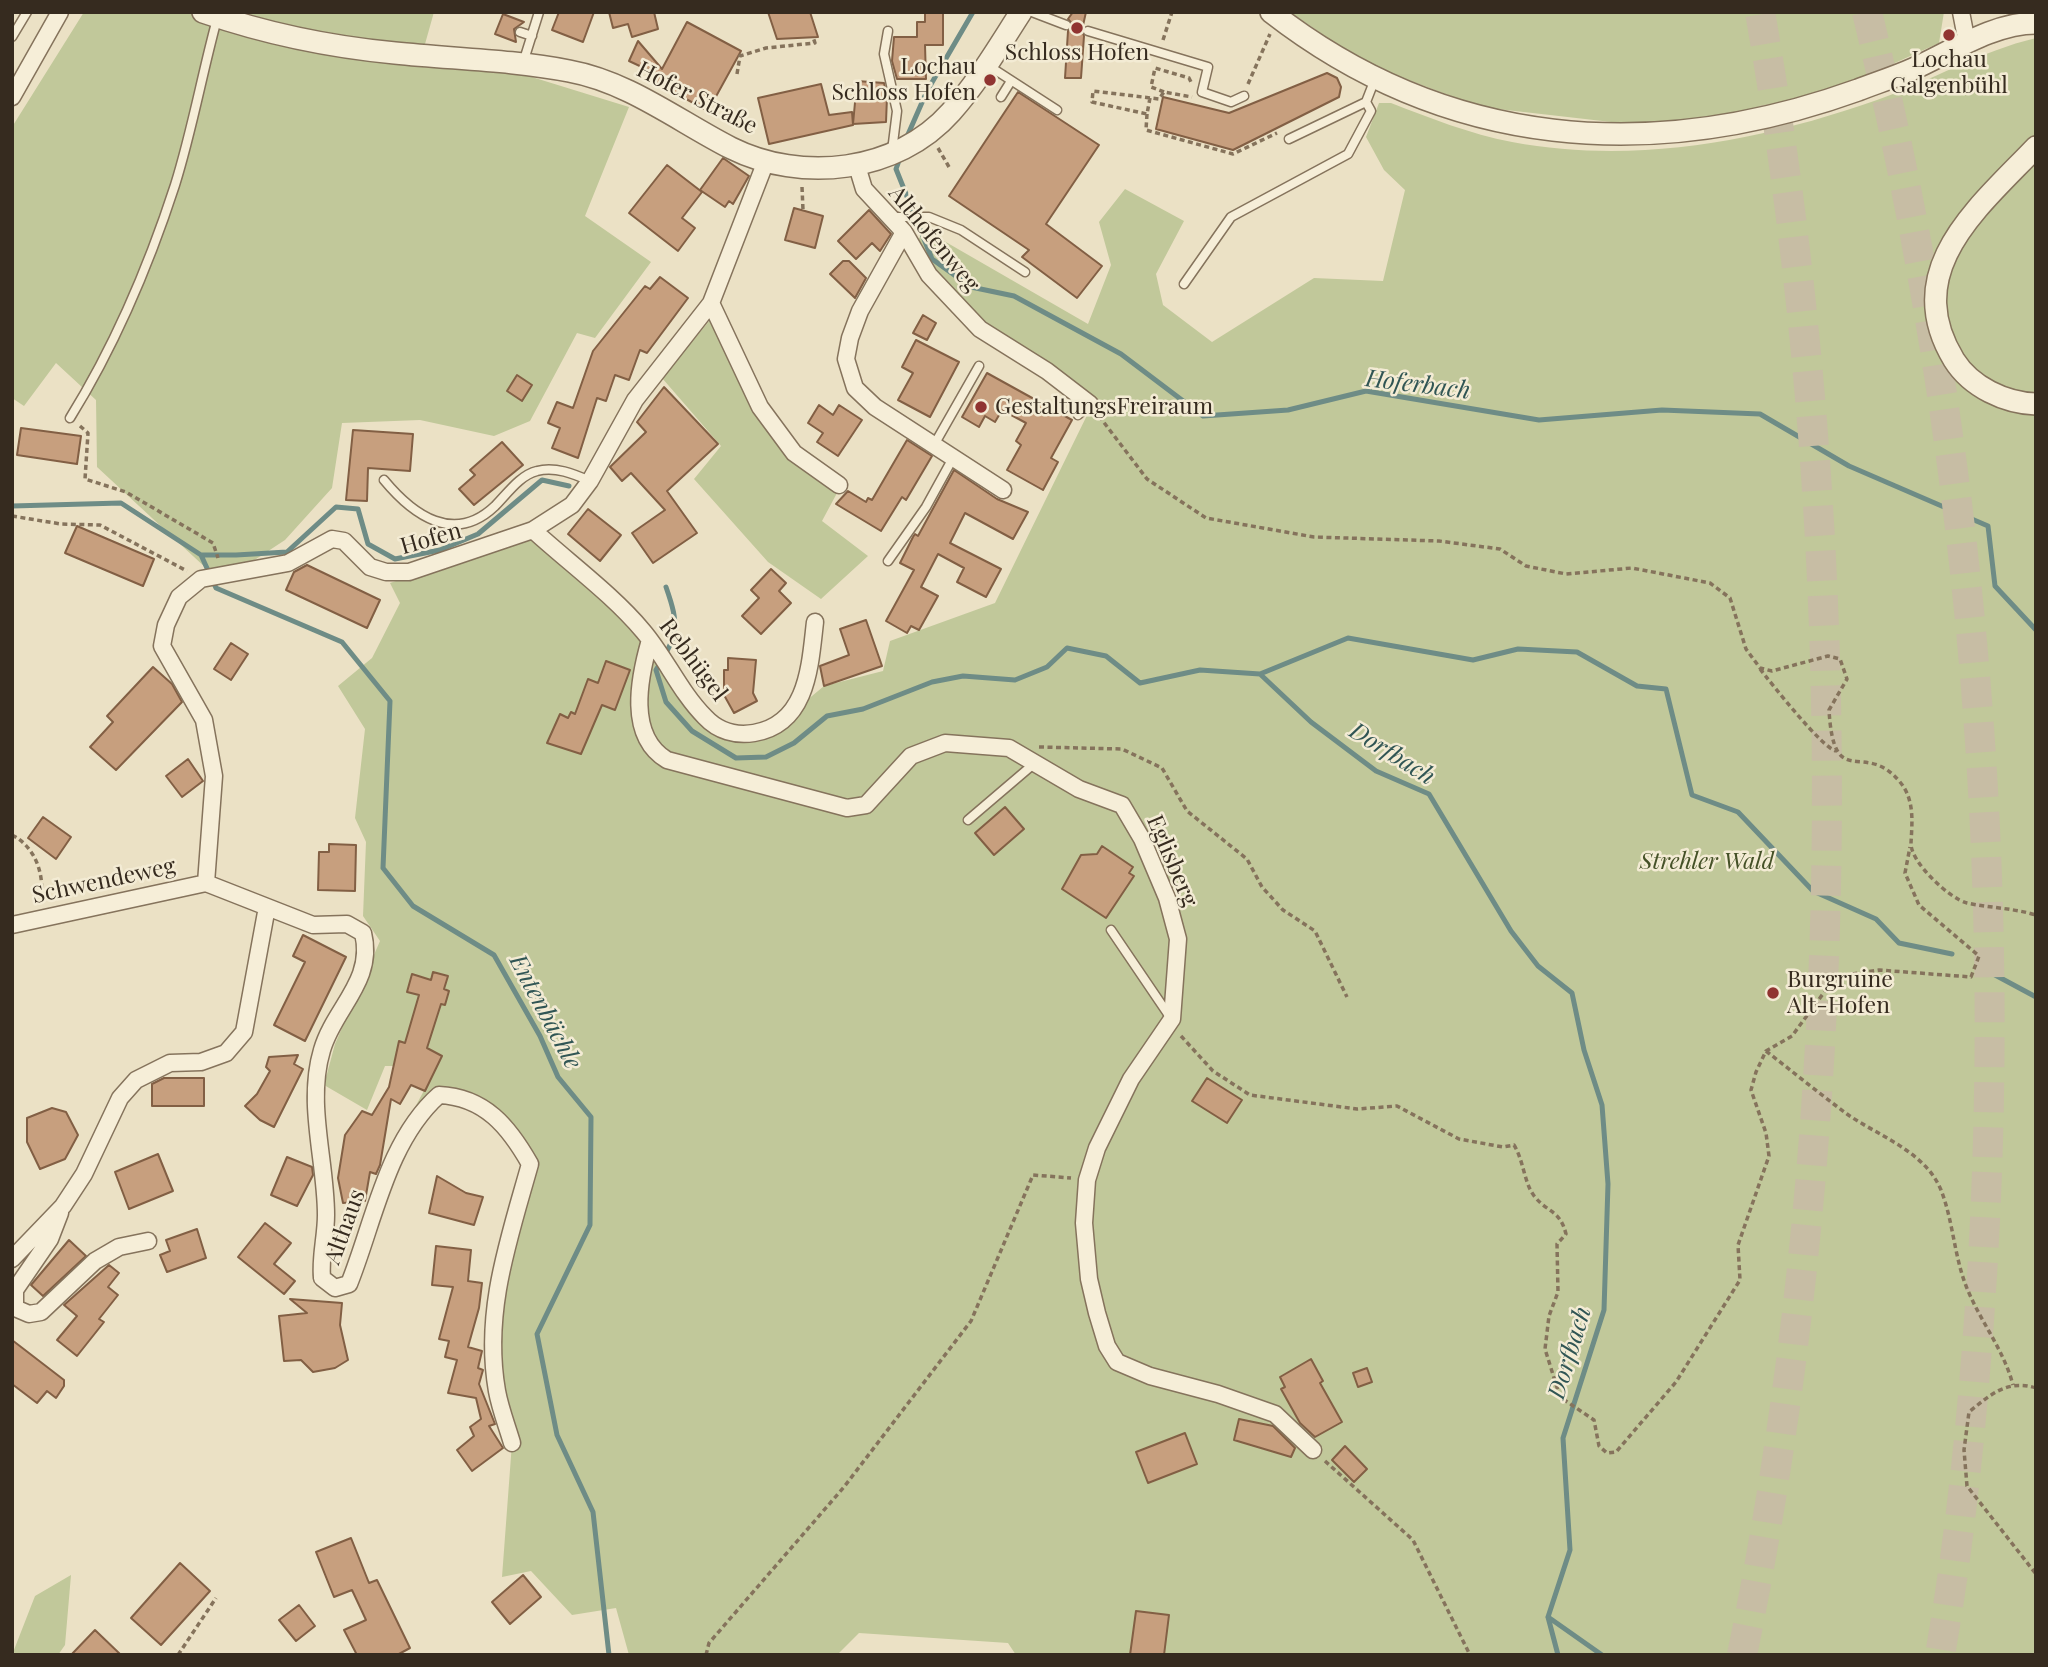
<!DOCTYPE html>
<meta charset="utf-8">
<style>
body{margin:0}
#map{position:relative;width:2048px;height:1667px;overflow:hidden;background:#ebe1c5;font-family:"Playfair Display",serif}
canvas{display:block}
.frame{position:absolute;inset:0;border:14px solid #362b1f;pointer-events:none}
</style>
<div id="map">
<canvas width="2048" height="1667"></canvas>
<div class="frame"></div>
</div>
<script>
const ctx = document.querySelector('canvas').getContext('2d');
ctx.lineJoin = 'round';
function paint(path, color) { ctx.fillStyle = color; ctx.fill(path, 'evenodd'); }
function trace(path, color, width, dash) { ctx.strokeStyle = color; ctx.lineWidth = width; ctx.lineCap = dash ? 'butt' : 'round'; ctx.setLineDash(dash || []); ctx.stroke(path); }
function write(font, color, halo, rows, align = 'center') {
  ctx.font = font + ' "Playfair Display",serif'; ctx.lineWidth = 5; ctx.setLineDash([]); ctx.textBaseline = 'middle'; ctx.strokeStyle = halo; ctx.fillStyle = color; for (const [text, x, y, turn = 0] of rows) {
    ctx.save(); ctx.translate(x, y); ctx.rotate((+turn || 0) * Math.PI / 180); ctx.textAlign = isNaN(turn) ? turn : align; if (halo) ctx.strokeText(text, 0, 0); ctx.fillText(text, 0, 0); ctx.restore();
  }
}
paint(new Path2D(`
 M84,12H434L425,44L629,107L585,216L651,262L595,338L577,333L530,421L494,436L420,420L342,423L332,488L285,540L221,582L97,467L96,400L56,363L24,406L12,398V127Z
 M1290,12H1944L1939,43L1833,91L1747,114L1655,127L1480,107L1366,64Z
 M2036,38V1655H1016L1008,1643L859,1633L837,1655H629L616,1608L572,1615L531,1571L502,1577L512,1443L493,1337L530,1164L514,1137L457,1096L413,1111L442,1057L413,1041L411,1045L399,1041L393,1066H385L367,1110L324,1085L335,1044L380,941L363,916L366,842L355,818L365,729L338,686L372,658L400,603L390,583L528,537L650,640L689,698L741,735L794,711L824,686L883,671L890,641L995,603L1094,401L982,327L932,273L915,244L925,230L1088,324L1111,265L1099,222L1125,189L1184,221L1156,274L1163,305L1212,342L1314,278L1383,281L1405,190L1384,170L1366,137L1379,103H1391C1430,118 1470,134 1512,142C1636,165 1760,141 1877,100C1931,81 1981,51 2036,38Z
 M710,320L783,451L837,493L822,521L868,556L821,599L768,562L694,479L721,446L662,378Z
 M71,1575L65,1645L58,1655H12L35,1596Z`), '#c1c89a');
trace(new Path2D(`
 M906,139L927,91L973,12
 M901,155L896,169L932,259L971,287L1014,296L1121,354L1203,416L1288,410L1366,391L1539,420L1662,410L1760,414L1849,466L1988,526L1995,586L2036,630
 M12,506L121,503L201,555H236L287,552L336,507L358,509L368,544L395,559L440,550L478,534L542,480L569,486
 M201,555L216,588L342,642L390,701L383,868L413,906L494,955L540,1036L558,1077L591,1117L590,1225L537,1334L557,1435L593,1512L609,1655
 M666,587C680,627 678,634 656,670L666,702L692,731L736,758L766,757L794,743L827,716L863,709L932,682L963,676L1015,680L1047,667L1067,648L1106,656L1140,683L1200,670L1260,674L1311,722L1376,771L1429,794L1511,931L1538,966L1572,993L1584,1050L1602,1105L1608,1184L1604,1310L1563,1438L1570,1550L1548,1617L1558,1655
 M1260,674L1348,638L1473,660L1518,649L1577,652L1637,686L1666,689L1692,795L1738,812L1813,891L1876,919L1899,943L1952,954
 M1982,968L2036,997
 M1548,1617L1602,1655`), '#6e8c86', 5);
const building = new Path2D(`
 M559,12H594L583,42L552,30Z
 M609,12H654L658,29L632,37L628,24L613,28Z
 M768,12H810L818,37L777,39Z
 M925,12H943V45H925L926,79H897L892,61L894,37H917V22H925Z
 M1073,12H1086L1082,30L1084,36L1081,78H1065L1068,31L1073,25L1068,19Z
 M503,14L524,22L514,29L516,42L495,34Z
 M687,22L741,51L708,111L655,82L659,75L629,61L638,41L662,69Z
 M1327,73L1337,78L1341,87L1339,97L1233,150L1156,129L1163,97L1229,113Z
 M857,81L884,83L887,97L886,122L853,124Z
 M821,84L829,115L852,112L853,125L769,144L758,98Z
 M1018,92L1099,145L1046,224L1102,266L1077,298L1022,257L1029,250L949,196Z
 M723,158L749,176L733,204L729,201L725,207L700,190Z
 M667,165L702,192L682,218L695,228L678,251L629,213Z
 M794,208L823,216L815,248L785,240Z
 M869,210L891,234L880,251L872,243L856,259L838,241Z
 M843,261H849L866,278L855,298L830,274Z
 M660,277L688,298L647,353L640,350L629,380L615,375L606,401L597,398L578,458L552,448L560,428L548,423L557,402L573,408L593,351L645,286L650,289Z
 M923,315L936,323L927,340L913,333Z
 M916,340L959,362L930,417L898,400L913,373L902,367Z
 M987,373L1072,420L1051,458L1058,462L1043,490L1007,470L1021,445L1016,441L1026,423L1002,410L995,422L985,416L979,427L962,417Z
 M517,375L532,385L522,401L507,391Z
 M664,387L718,444L667,491L697,533L653,563L632,533L665,510L631,473L622,481L610,467L646,432L637,422Z
 M819,405L833,415L839,405L862,420L838,456L817,442L823,433L808,423Z
 M21,428L81,436L77,464L17,455Z
 M353,430L413,434L410,471L368,468L367,501L346,500Z
 M907,440L932,456L906,500L902,497L881,531L836,504L848,491L866,502L868,498L872,500Z
 M502,442L523,465L474,505L459,489L475,475L470,470Z
 M954,470L997,499L1028,512L1013,539L965,513L950,543L1001,569L986,597L957,582L964,568L938,554L921,587L938,596L919,630L911,626L907,633L886,621L914,570L900,563L913,537L915,534L918,536Z
 M588,509L621,535L600,561L568,534Z
 M77,526L154,559L143,586L65,553Z
 M307,565L380,600L367,628L286,590L294,572Z
 M771,569L786,583L779,591L791,603L761,634L742,616L759,598L751,590Z
 M866,620L882,666L824,686L820,666L849,655L840,629Z
 M231,643L248,654L231,680L214,669Z
 M728,658L756,660L753,693L757,701L734,713L724,695V670H728Z
 M606,661L630,670L615,710L602,705L581,754L547,743L560,714L568,718L571,712L575,714L588,679L598,683Z
 M153,667L172,684L182,702L116,770L90,747L113,722L107,716Z
 M188,759L203,781L182,797L166,776Z
 M1005,807L1024,829L994,855L975,833Z
 M43,817L71,837L56,859L28,838Z
 M329,844L356,845L355,891L318,890L319,852H329Z
 M1102,846L1133,867L1129,873L1134,876L1106,918L1062,889L1081,855L1097,854Z
 M303,935L346,957L305,1041L274,1025L305,962L293,956Z
 M433,972L448,976L444,989L449,991L445,1005L441,1004L427,1048L442,1056L425,1091L411,1085L400,1104L391,1099L380,1165L376,1174L370,1172L365,1201L343,1203L338,1178L345,1135L362,1111L372,1115L389,1087L399,1041L405,1043L419,995L407,992L412,974L431,980Z
 M298,1055L294,1064L303,1069L274,1127L260,1120L245,1106L257,1094L270,1071L266,1067L269,1057Z
 M164,1078H204V1106H152V1084Z
 M1207,1078L1242,1100L1227,1123L1192,1101Z
 M52,1108L66,1112L78,1135L65,1159L40,1169L27,1142V1118Z
 M158,1154L173,1191L129,1209L115,1172Z
 M287,1157L312,1167L313,1175L297,1206L271,1195Z
 M437,1176L466,1193L483,1197L474,1225L429,1213Z
 M265,1223L291,1243L274,1264L295,1281L284,1294L238,1257Z
 M197,1229L206,1258L167,1272L160,1255L170,1251L166,1240Z
 M69,1240L86,1256L43,1296L31,1285Z
 M436,1246L471,1250L468,1281L482,1283L479,1308L468,1347L482,1351L478,1368L483,1370L479,1384L495,1424L489,1426L503,1448L472,1471L457,1450L474,1436L470,1427L481,1419L476,1398L448,1393L457,1360L445,1357L449,1341L439,1339L453,1287L432,1285Z
 M109,1265L119,1273L108,1287L118,1295L99,1319L104,1322L77,1356L57,1340L77,1316L64,1305Z
 M290,1299L342,1303L340,1325L348,1360L335,1368L313,1372L301,1360L284,1361L279,1316L307,1313Z
 M12,1340L64,1380V1386L56,1398L47,1391L37,1403L12,1384Z
 M1311,1359L1323,1381L1320,1383L1342,1422L1315,1437L1300,1423L1281,1389L1285,1387L1280,1377Z
 M1367,1368L1372,1382L1358,1387L1353,1373Z
 M1239,1419L1273,1426L1295,1448L1291,1457L1234,1440Z
 M1185,1433L1197,1464L1148,1483L1136,1452Z
 M1345,1446L1367,1469L1354,1482L1332,1460Z
 M351,1538L369,1583L377,1580L410,1648L397,1655H357L344,1630L366,1620L352,1590L334,1597L316,1552Z
 M180,1563L210,1591L161,1645L131,1618Z
 M523,1575L541,1597L510,1624L492,1602Z
 M299,1605L315,1626L296,1641L279,1620Z
 M1136,1611L1169,1615L1164,1655H1130Z
 M95,1630L121,1655H71Z`);
paint(building, '#c79f7e');
trace(building, '#825f44', 2);
trace(new Path2D(`
 M1867,12C1967,426 2008,849 1982,1275C1974,1402 1962,1529 1940,1655
 M1742,1655C1851,1127 1853,543 1760,12`), '#c7bda4', 30, [30, 15]);
const service = new Path2D(`
 M1032,12L1066,25
 M888,31L884,54L897,111L892,151
 M1088,31L1208,67L1202,92L1231,102L1244,96
 M520,32L532,36
 M12,37L27,12
 M523,63L539,12
 M989,66L1057,110
 M1001,97L1011,81
 M1289,139L1366,102L1375,79
 M892,217H929L961,230L1025,272
 M1184,284L1231,217L1348,154L1371,111L1366,102
 M1078,415L1090,404
 M70,418C114,347 149,265 175,185C192,131 202,74 217,19
 M934,445L979,366
 M384,480C413,515 454,545 495,506C507,494 520,475 537,471C555,466 574,474 590,481
 M888,561L926,507L953,458
 M968,820L1036,762
 M1111,930L1170,1017`);
const minor = new Path2D(`
 M1961,12L1967,43
 M12,97L60,12
 M857,166L864,189L904,232L929,275L980,329L1047,371L1090,404
 M904,232L860,311L850,338L846,359L855,388L875,407L1003,490
 M711,303L760,407L794,453L839,485
 M533,530C568,562 613,595 643,631C666,658 680,692 705,717C718,731 736,736 754,733C808,724 810,665 815,622
 M650,640C639,678 627,736 667,760L847,808L866,805L911,756L945,743L1009,748L1079,789L1122,805L1142,839L1167,898L1178,939L1172,1019L1131,1079L1097,1148L1087,1180L1084,1223L1089,1279L1097,1313L1107,1346L1117,1362L1150,1376L1218,1394L1275,1414L1313,1450
 M206,883L214,776L204,720L162,646L166,625L179,597L201,579L288,563L332,539L344,541L370,567L386,572H409L533,530L572,505L590,481L635,400L711,303L766,161
 M12,925L206,883L313,925L347,924L363,933C375,981 334,1008 322,1050C306,1103 326,1161 326,1215C326,1237 320,1256 322,1278L335,1288L349,1284C374,1222 387,1141 439,1095C485,1097 509,1127 530,1164C509,1239 483,1312 497,1391C500,1408 507,1426 512,1443
 M60,1213L50,1239L15,1290V1308L29,1314L41,1312L95,1261L119,1247L148,1241
 M12,1259L63,1206L84,1174L120,1098L136,1080L170,1063L201,1062L226,1053L244,1032L267,907`);
const tertiary = new Path2D(`
 M203,12C264,33 331,47 395,53C453,59 512,60 569,71C629,82 678,121 731,148C801,183 897,173 951,112C978,82 999,46 1021,12
 M1271,12C1447,149 1652,164 1858,90C1876,83 1895,77 1913,69C1951,52 1993,23 2036,23
 M2036,147C1979,207 1899,270 1954,360C1971,387 2005,403 2036,404`);
trace(service, '#85735c', 11);
trace(minor, '#85735c', 19);
trace(tertiary, '#85735c', 24);
trace(new Path2D(`
 M1163,40L1172,12
 M737,74L740,56L766,48L815,43L813,37
 M1248,84L1270,34
 M1164,92L1151,87L1155,68L1189,78L1191,82
 M1150,98L1147,114L1092,102L1093,91L1159,99L1164,92L1192,97
 M1147,114L1146,130L1233,154L1277,133
 M938,148L949,167
 M802,187L803,210
 M1099,416L1147,479L1206,518L1314,537L1439,541L1500,549L1526,566L1566,574L1632,568L1710,583L1730,598L1746,649L1760,668L1772,671L1828,656L1840,659L1847,679L1829,710C1834,794 1864,738 1900,782C1915,800 1912,823 1911,843C1910,862 1950,899 1967,903C1990,908 2013,908 2036,915
 M80,426L88,433L85,479L126,492L213,543L218,558
 M12,516L61,524L100,525L187,571
 M1760,669C1772,684 1822,748 1836,751
 M1039,747L1122,749L1162,768L1187,811L1247,859L1262,887L1283,910L1315,931L1347,997
 M12,835C36,847 46,877 40,903
 M1181,1036L1213,1071L1250,1095L1357,1109L1397,1106L1459,1139L1503,1147L1514,1145C1524,1161 1524,1184 1535,1197C1548,1213 1560,1210 1566,1234L1557,1244L1558,1292L1549,1316L1545,1349L1560,1397L1594,1420L1599,1446L1607,1453L1616,1452L1676,1382L1740,1280L1738,1245L1769,1156L1766,1133L1751,1090L1756,1072L1766,1051L1792,1036L1828,987L1852,974L1879,970L1971,977L1979,956L1919,905L1905,873L1910,847
 M1766,1051C1793,1072 1820,1094 1847,1114C1878,1136 1925,1151 1941,1190C1954,1223 1954,1260 1969,1293C1983,1325 2004,1351 2013,1385
 M2036,1388C2007,1379 1990,1395 1969,1412L1964,1450L1967,1486L2036,1574
 M1325,1461L1413,1540L1470,1655
 M178,1655L216,1598
 M706,1655L709,1643L844,1487L971,1321L1033,1175L1071,1178`), '#85735c', 3.5, [5, 3.5]);
trace(service, '#f6eed8', 8);
trace(minor, '#f6eed8', 16);
trace(tertiary, '#f6eed8', 21);
for (const [x, y, r, color] of [
 [1077,28,7,"#903431"],
 [1949,35,7,"#903431"],
 [990,80,7,"#903431"],
 [981,407,7,"#903431"],
 [1773,993,7,"#903431"]
]) { const dot = new Path2D(); dot.arc(x, y, r, 0, 2 * Math.PI); ctx.fillStyle = color; ctx.fill(dot); trace(dot, '#f3ebd4', 2.5); }
write('23px', '#362b1f', '#f3ebd4', [
 ["Schloss Hofen",1077,53],
 ["Lochau",1949,60],
 ["Galgenbühl",1949,86],
 ["Lochau",976,67,"right"],
 ["Schloss Hofen",976,93,"right"],
 ["GestaltungsFreiraum",995,407,"left"],
 ["Burgruine",1787,980,"left"],
 ["Alt-Hofen",1787,1006,"left"]
]);
write('23px', '#362b1f', '#f3ebd4', [
 ["Hofer Straße",697,98,27],
 ["Althofenweg",934,239,51],
 ["Hofen",431,539,-16],
 ["Rebhügel",693,660,53],
 ["Eglisberg",1172,861,67],
 ["Schwendeweg",104,881,-12],
 ["Althaus",345,1227,-70]
]);
write('italic 23px', '#455127', '#f3ebd4', [
 ["Strehler Wald",1707,862]
]);
write('italic 24px', '#305554', '#f3ebd4', [
 ["Hoferbach",1418,385,7],
 ["Dorfbach",1392,754,32],
 ["Entenbächle",545,1012,62],
 ["Dorfbach",1570,1353,-73]
]);
</script>
